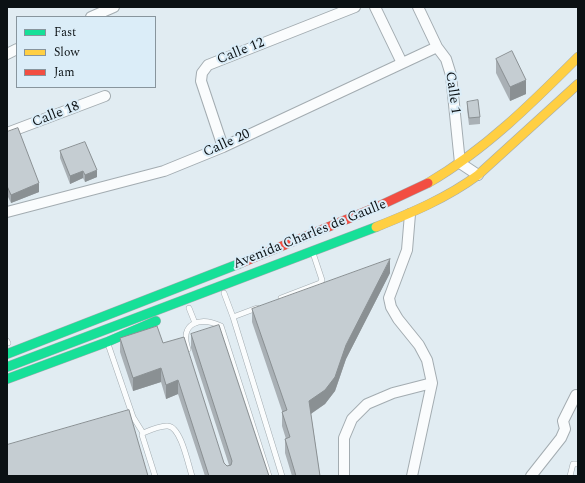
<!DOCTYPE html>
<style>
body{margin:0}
#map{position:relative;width:585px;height:483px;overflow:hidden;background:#e1ecf2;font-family:Spectral,serif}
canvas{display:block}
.frame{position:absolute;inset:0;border:8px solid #0b1114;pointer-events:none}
.legend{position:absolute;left:16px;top:16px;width:140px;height:72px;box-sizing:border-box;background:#dbedf8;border:1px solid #88959d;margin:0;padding:5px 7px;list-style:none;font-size:12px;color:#0b1114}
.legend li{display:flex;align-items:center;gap:8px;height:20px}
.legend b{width:20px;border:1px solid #88959d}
</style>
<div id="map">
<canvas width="585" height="483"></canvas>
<div class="frame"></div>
<ul class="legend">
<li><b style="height:5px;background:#16e098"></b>Fast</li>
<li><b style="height:5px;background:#ffcf43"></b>Slow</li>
<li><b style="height:5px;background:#f24e42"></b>Jam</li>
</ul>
</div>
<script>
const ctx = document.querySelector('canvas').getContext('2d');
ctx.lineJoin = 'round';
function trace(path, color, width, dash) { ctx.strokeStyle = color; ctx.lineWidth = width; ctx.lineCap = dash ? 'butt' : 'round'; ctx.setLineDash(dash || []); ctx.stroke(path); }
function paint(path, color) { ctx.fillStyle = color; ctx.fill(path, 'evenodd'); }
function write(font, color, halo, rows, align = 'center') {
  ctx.font = font + ' Spectral,serif'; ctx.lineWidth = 4; ctx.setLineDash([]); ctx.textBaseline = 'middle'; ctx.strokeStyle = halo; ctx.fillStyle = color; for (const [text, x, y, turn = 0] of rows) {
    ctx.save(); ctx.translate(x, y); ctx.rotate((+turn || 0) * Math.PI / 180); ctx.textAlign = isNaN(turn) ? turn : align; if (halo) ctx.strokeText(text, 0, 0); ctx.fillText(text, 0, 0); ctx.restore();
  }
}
const lane = new Path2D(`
 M224,293L233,317L282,476
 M281,298L320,283L322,280L313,253
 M189,308L195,323
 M233,317L257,308
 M7,341L8,343
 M108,344L133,417L143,433L142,435L155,476
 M188,349C179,323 200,316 221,326L269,476
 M143,433C150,430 161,425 168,426C181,427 188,464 192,476
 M570,476L573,464H578`);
const street = new Path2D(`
 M375,7L402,63
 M418,7L437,47L446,59L451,75L460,163L478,175
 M91,17L114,7
 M7,54L17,49
 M7,133L105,96
 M223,147L201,81L202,73L208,65L355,7
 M7,212L164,171L223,147L437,47
 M410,214L407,250L389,298L391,307L398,319L419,345L427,360L432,383L412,476
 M344,476V438L352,419L367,404L393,393L432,383
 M531,476L561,438L565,429L563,421L576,395`);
const fast = new Path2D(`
 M7,354L241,263
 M7,367L376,227
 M7,379L107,342L156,321`);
const slow = new Path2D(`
 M428,183C485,150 532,103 578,57
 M376,227C411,213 447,198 478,175L578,84`);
const jam = new Path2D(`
 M241,263L379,206L428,183`);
trace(lane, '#a3acb1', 6);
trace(street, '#a3acb1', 12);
trace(fast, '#a3acb1', 10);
trace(slow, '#a3acb1', 10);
trace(jam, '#a3acb1', 10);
trace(lane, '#fafcfd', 5);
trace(street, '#fafcfd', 10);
trace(fast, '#16e098', 9);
trace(slow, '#ffcf43', 9);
trace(jam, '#f24e42', 9);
paint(new Path2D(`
 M496,59L526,94L510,101L496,73Z
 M467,102L480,117V124L469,125L467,109Z
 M7,132L39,192L11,203L7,195Z
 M60,151L97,177L85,182L83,178L70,184L60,158Z
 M390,273L346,359L335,391L325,404L311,414L320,476H292L285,453V439H286L282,426V411L252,322V309Z
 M191,334L269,476H205L178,394L166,399L161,382L133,391L120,352V338L163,343L224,463L227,466L229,465L191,348Z`), '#a9b0b5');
paint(new Path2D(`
 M526,80V94L510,101V87Z
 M97,170V177L85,182V175Z
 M83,171V178L70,184V176Z
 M39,183V192L11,203V195Z
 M390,259V273L346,359L335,391L325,404L309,415V401L346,345Z
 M8,294V313L7,314V295Z
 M161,368V382L133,391V378Z
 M178,380V394L166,399V385Z`), '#8a9093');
const building = new Path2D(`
 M512,51L526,80L510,87L496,59Z
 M478,100L480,117L469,118L467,102Z
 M18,128L39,183L11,195L7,186V132Z
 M85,142L97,170L85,175L83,171L70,176L60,151Z
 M390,259L346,345L335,377L325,390L309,401L320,476H296L285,439L290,437L282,412L287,410L252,309Z
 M219,325L269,476H209L178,380L166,385L161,368L133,378L120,338L157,326L163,343L184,337L224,463L227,466L231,465L232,461L191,334Z
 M129,410L148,476H7V445Z`);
paint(building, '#c5cdd2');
trace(building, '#8a9093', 1);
write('14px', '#0b1114', '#dbedf8', [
 ["Calle 12",241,52,-22],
 ["Calle 1",452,93,82],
 ["Calle 18",56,115,-21],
 ["Calle 20",227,144,-24],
 ["Avenida Charles de Gaulle",310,235,-22]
]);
</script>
